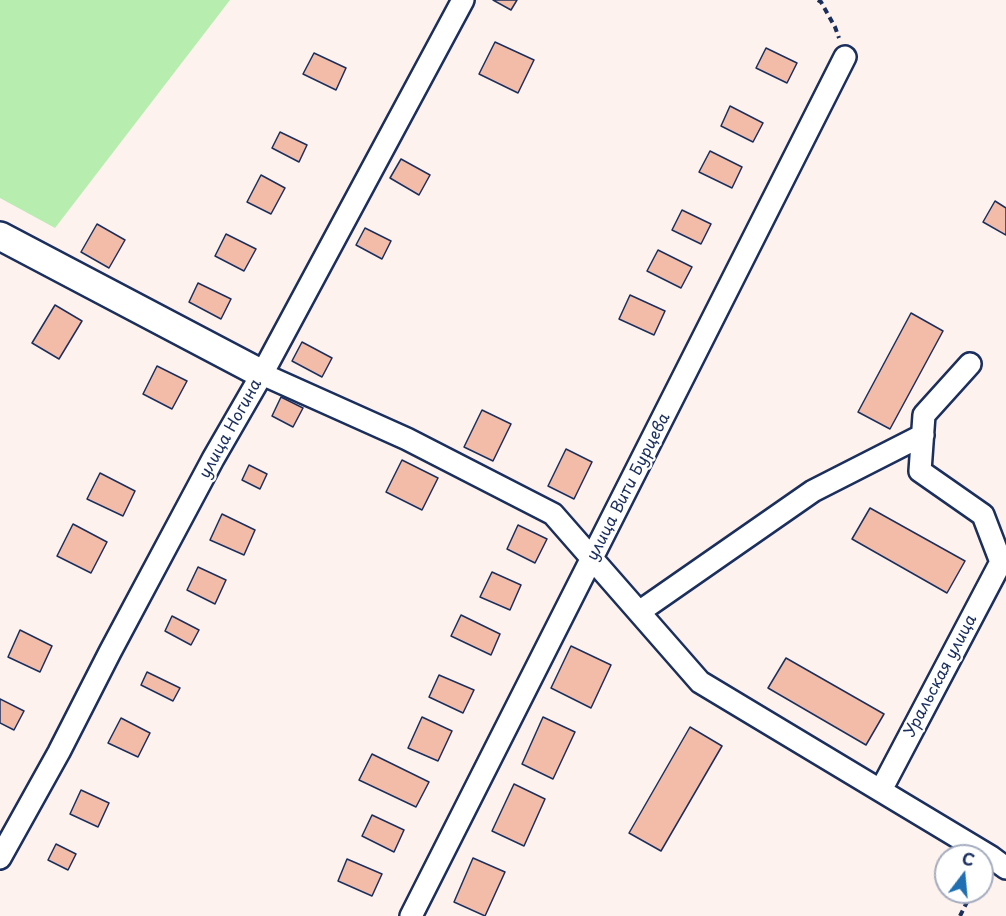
<!DOCTYPE html>
<meta charset="utf-8">
<style>
body{margin:0}
#map{position:relative;width:1006px;height:916px;overflow:hidden;background:#fdf2ee;font-family:"Playpen Sans",sans-serif}
canvas{display:block}
.north{position:absolute;left:934px;top:844px;width:60px;height:60px;box-sizing:border-box;background:#fff;border:2px solid #a4acbf;border-radius:50%;rotate:16deg;font-size:16px;font-weight:700;line-height:24px;text-align:center;color:#1b2f5e}
.north::after{content:'';display:block;margin:auto;width:21px;height:27px;background:#1f6fb2;clip-path:polygon(50% 0,100% 100%,50% 72%,0 100%)}
</style>
<div id="map">
<canvas width="1006" height="916"></canvas>
<div class="north">С</div>
</div>
<script>
const ctx = document.querySelector('canvas').getContext('2d');
ctx.lineJoin = 'round';
function paint(path, color) { ctx.fillStyle = color; ctx.fill(path, 'evenodd'); }
function trace(path, color, width, dash) { ctx.strokeStyle = color; ctx.lineWidth = width; ctx.lineCap = dash ? 'butt' : 'round'; ctx.setLineDash(dash || []); ctx.stroke(path); }
function write(font, color, halo, rows, align = 'center') {
  ctx.font = font + ' "Playpen Sans",sans-serif'; ctx.lineWidth = 4.5; ctx.setLineDash([]); ctx.textBaseline = 'middle'; ctx.strokeStyle = halo; ctx.fillStyle = color; for (const [text, x, y, turn = 0] of rows) {
    ctx.save(); ctx.translate(x, y); ctx.rotate((+turn || 0) * Math.PI / 180); ctx.textAlign = isNaN(turn) ? turn : align; if (halo) ctx.strokeText(text, 0, 0); ctx.fillText(text, 0, 0); ctx.restore();
  }
}
paint(new Path2D(`
 M0,0H230L55,228L0,198Z`), '#b7edaf');
const building = new Path2D(`
 M493,0H517L511,10Z
 M495,42L534,60L518,93L479,74Z
 M766,48L797,63L787,83L756,68Z
 M314,53L346,68L336,90L303,74Z
 M730,106L763,123L753,142L721,126Z
 M280,132L307,145L299,162L272,148Z
 M710,151L742,167L732,188L699,172Z
 M401,159L430,175L419,195L390,178Z
 M261,175L285,188L271,214L247,202Z
 M995,201L1006,208V235L983,222Z
 M682,210L711,224L701,244L672,230Z
 M97,224L125,240L109,268L81,252Z
 M365,228L391,241L382,259L356,245Z
 M226,234L256,249L244,271L215,256Z
 M658,250L692,267L681,288L647,271Z
 M198,283L231,299L221,319L189,302Z
 M630,295L665,311L654,335L619,319Z
 M55,305L82,321L59,359L32,343Z
 M911,313L943,331L890,429L858,412Z
 M302,342L332,358L322,377L292,361Z
 M157,366L187,381L172,409L143,394Z
 M281,397L303,408L293,427L272,416Z
 M482,410L511,424L493,461L464,447Z
 M566,449L592,462L574,499L548,486Z
 M402,460L438,478L422,510L386,492Z
 M249,465L267,474L260,489L242,480Z
 M100,473L135,491L123,516L87,499Z
 M870,508L965,561L947,593L852,539Z
 M222,514L255,530L244,555L210,540Z
 M73,524L107,542L91,573L57,556Z
 M518,525L547,539L535,563L507,549Z
 M198,567L226,580L215,604L187,590Z
 M492,572L521,585L510,610L480,597Z
 M461,615L500,634L491,655L451,636Z
 M172,616L199,630L191,645L165,631Z
 M20,630L52,646L40,672L8,657Z
 M571,646L611,665L591,708L551,688Z
 M786,658L884,714L866,745L768,688Z
 M147,672L180,688L173,701L141,685Z
 M439,675L474,690L463,713L429,697Z
 M0,699L24,711L14,730L0,723Z
 M422,717L452,731L438,761L408,748Z
 M543,717L575,732L553,779L522,764Z
 M121,718L150,733L138,757L108,743Z
 M690,727L722,746L661,851L629,833Z
 M372,754L429,782L416,807L359,780Z
 M514,784L545,799L524,846L492,831Z
 M81,790L109,803L98,827L70,814Z
 M372,815L404,830L394,852L362,836Z
 M56,844L76,854L68,870L48,860Z
 M473,858L505,872L485,916L454,902Z
 M347,859L382,874L372,896L338,881Z`);
paint(building, '#f3bca8');
trace(building, '#1b2f5e', 1.5);
const minor = new Path2D(`
 M262,374L407,439L553,514L700,682L991,857L1006,868
 M639,612L813,491L923,435
 M881,790L1001,562L983,515L920,471L924,415L970,364
 M0,858L59,752L110,652L213,459L262,374L463,0
 M411,916L845,57`);
const tertiary = new Path2D(`
 M0,236L262,374`);
trace(minor, '#1b2f5e', 26);
trace(tertiary, '#1b2f5e', 32);
trace(new Path2D(`
 M818,0L821,2L835,27L839,38
 M960,916L972,892`), '#1b2f5e', 4, [6, 4.5]);
trace(minor, '#fff', 21);
trace(tertiary, '#fff', 27);
write('16px', '#1b2f5e', '#fff', [
 ["улица Ногина",231,429,-61],
 ["улица Вити Бурцева",629,487,-63],
 ["Уральская улица",941,676,-62]
]);
</script>
